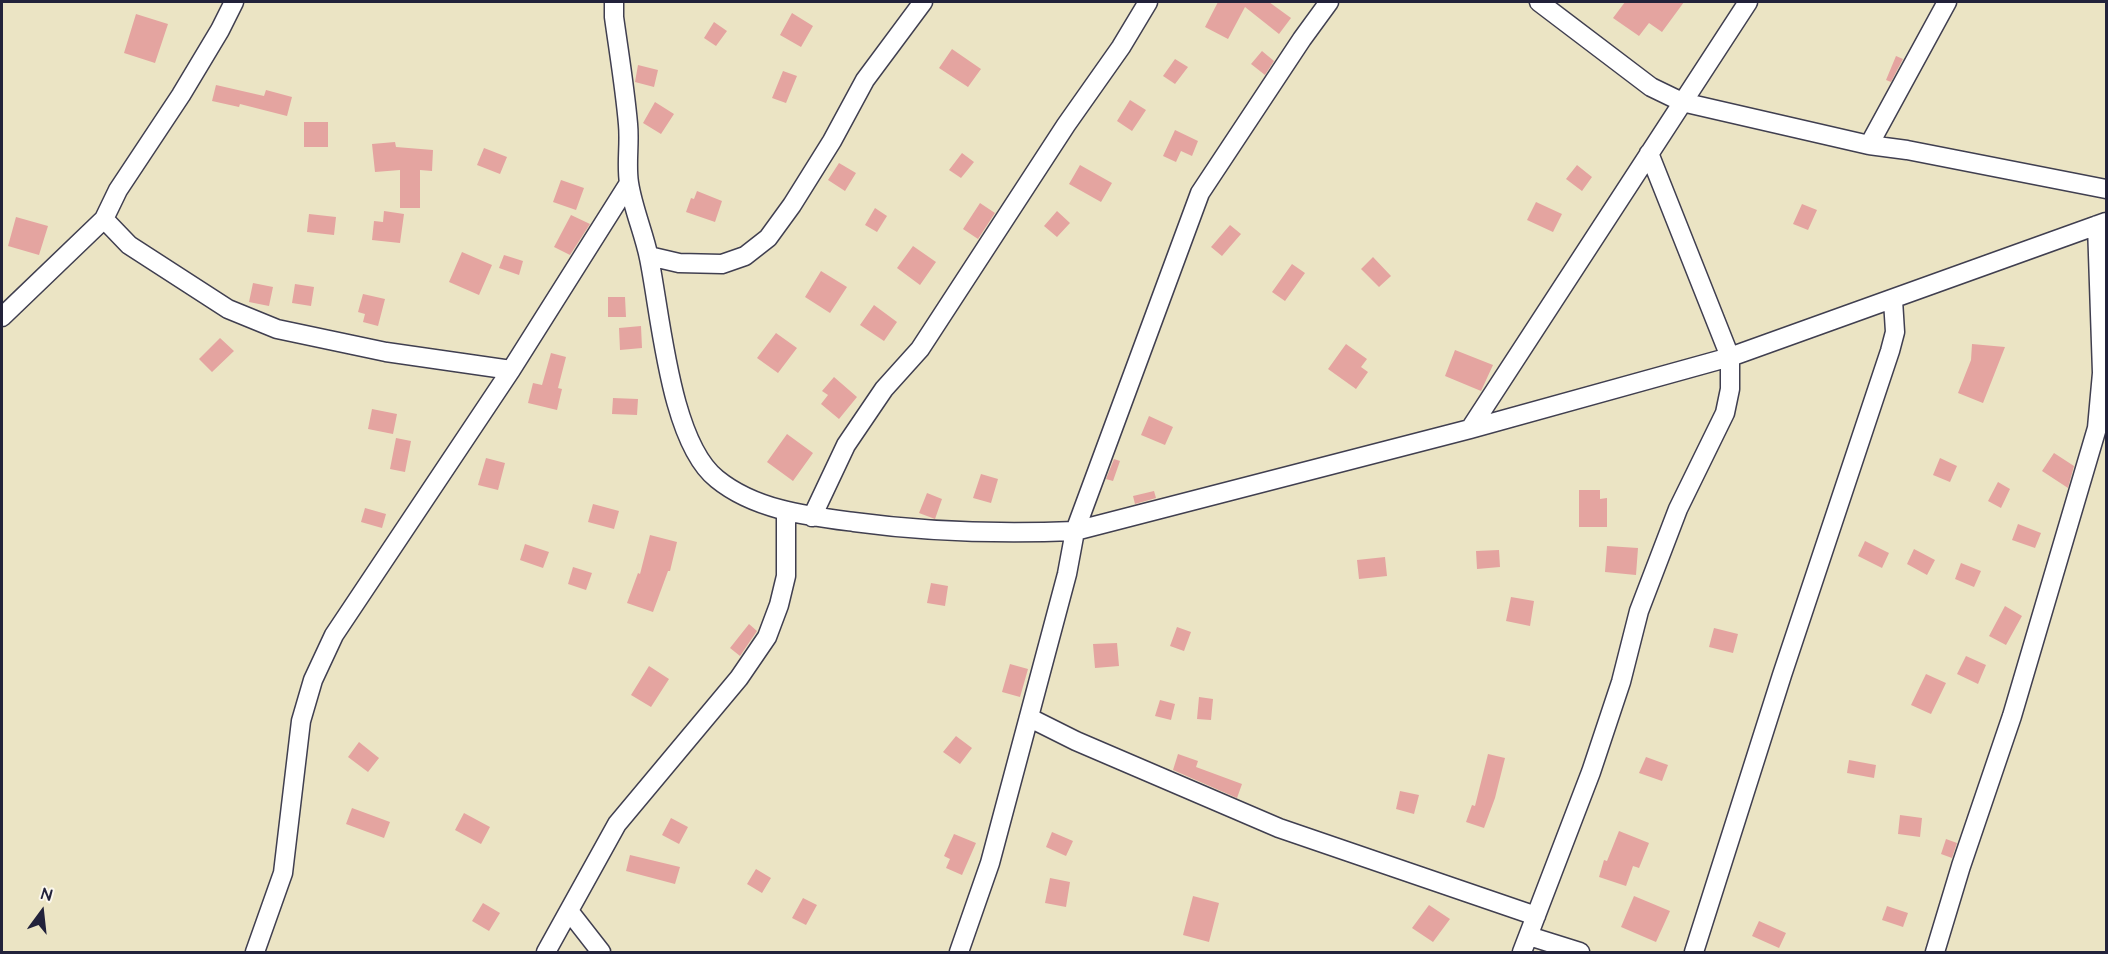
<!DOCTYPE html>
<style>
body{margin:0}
#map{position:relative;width:2108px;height:954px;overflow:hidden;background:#ebe4c4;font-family:"Architects Daughter",sans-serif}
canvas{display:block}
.frame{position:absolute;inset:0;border:3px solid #22223b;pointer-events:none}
.north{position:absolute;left:12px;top:882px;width:60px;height:60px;-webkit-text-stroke:4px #fbf7ec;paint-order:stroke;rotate:15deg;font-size:16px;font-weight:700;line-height:24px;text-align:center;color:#22223b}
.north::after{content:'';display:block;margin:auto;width:21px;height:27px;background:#22223b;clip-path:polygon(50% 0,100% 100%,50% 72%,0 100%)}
</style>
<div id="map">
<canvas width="2108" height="954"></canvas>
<div class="frame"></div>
<div class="north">N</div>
</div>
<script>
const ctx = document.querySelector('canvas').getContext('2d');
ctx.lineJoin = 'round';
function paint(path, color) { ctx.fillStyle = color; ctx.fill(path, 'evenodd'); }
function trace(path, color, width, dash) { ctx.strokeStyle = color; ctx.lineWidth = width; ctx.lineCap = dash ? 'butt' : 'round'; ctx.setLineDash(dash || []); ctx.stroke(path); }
paint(new Path2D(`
 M1218,2H1269L1291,18L1279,34L1245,7L1228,39L1205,27Z
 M1625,2H1684L1662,32L1649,23L1639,36L1613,18Z
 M792,13L813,26L801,47L780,35Z
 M136,14L168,24L155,63L124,53Z
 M714,22L727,31L716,46L704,38Z
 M952,49L981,69L968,87L939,68Z
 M1262,51L1274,61L1265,75L1251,64Z
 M1896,56L1903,59L1891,82L1886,80Z
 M1175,59L1188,67L1175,84L1163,76Z
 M638,65L658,70L654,87L635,82Z
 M783,71L797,76L786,103L772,98Z
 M216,85L264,96L266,90L292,97L287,116L240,104L239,107L212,101Z
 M1130,100L1146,110L1132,131L1117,121Z
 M655,102L674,114L661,134L643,123Z
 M304,122H328V147H304Z
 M1175,130L1198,141L1192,156L1181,151L1176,162L1163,156Z
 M395,142L396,147L433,150L432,171L420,170V208H400V170L375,172L372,144Z
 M484,148L507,157L500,174L477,165Z
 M962,153L974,162L961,178L949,170Z
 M839,163L856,173L845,191L828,180Z
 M1080,165L1112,183L1101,202L1069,184Z
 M1577,165L1592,177L1582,191L1566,179Z
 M561,180L584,188L576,210L553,202Z
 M697,191L722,201L715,222L686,212L691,198L694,199Z
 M1536,202L1562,214L1553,232L1527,220Z
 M980,203L995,213L978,239L963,229Z
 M1802,204L1817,210L1808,230L1793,224Z
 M875,208L887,216L877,232L865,225Z
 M384,211L404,214L400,243L372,240L374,221L383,222Z
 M1057,211L1070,223L1057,237L1044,226Z
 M309,214L336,217L334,235L307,232Z
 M571,215L590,224L570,255L554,247Z
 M16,217L48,226L39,255L8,246Z
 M1230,225L1241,234L1222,256L1211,247Z
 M913,246L936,262L920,285L897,268Z
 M462,252L492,265L479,295L449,282Z
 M504,255L523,261L519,275L499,268Z
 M1373,257L1391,276L1379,287L1361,269Z
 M1292,264L1305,273L1285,301L1272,292Z
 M821,271L847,287L830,313L805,297Z
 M253,283L273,287L269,306L249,302Z
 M295,284L314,287L311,306L292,303Z
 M363,294L385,299L378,326L363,322L365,314L358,312Z
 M608,297H625L626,317H608Z
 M874,305L897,322L884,341L860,325Z
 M641,326L642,348L620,350L619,328Z
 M776,333L797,348L778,373L757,358Z
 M220,338L234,351L212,372L199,359Z
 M1346,344L1367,359L1361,367L1368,372L1356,389L1328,369Z
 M1972,344L2005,347L1983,403L1958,393L1971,360Z
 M1455,350L1493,365L1481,391L1445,376Z
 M551,353L566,357L558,388L562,389L557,410L528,403L533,383L542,385Z
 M834,377L857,397L839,419L821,404L828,395L822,391Z
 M613,398L638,399L637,415L612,414Z
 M372,409L397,414L393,434L368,429Z
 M1149,416L1173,427L1165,445L1141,435Z
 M787,434L813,453L793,481L767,462Z
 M396,438L411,441L405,472L390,469Z
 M2054,453L2074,466L2068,488L2042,471Z
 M486,458L505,463L498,490L478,485Z
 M1940,458L1957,466L1950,482L1933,475Z
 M1114,459L1120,461L1113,481L1106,479Z
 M981,474L998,479L991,503L973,498Z
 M1998,482L2010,489L2001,508L1988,501Z
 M1579,490H1600V499L1607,498V527H1579Z
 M1154,491L1156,498L1135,504L1133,496Z
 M927,493L942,499L935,519L919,513Z
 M593,504L619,511L614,529L588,522Z
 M365,508L386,514L382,528L361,522Z
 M2018,524L2041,533L2035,548L2012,540Z
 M650,535L677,542L670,571H668L653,612L627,603L638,573L640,574Z
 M1865,541L1889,553L1882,568L1858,556Z
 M525,544L549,552L543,568L520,560Z
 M1607,546L1638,548L1636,575L1605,572Z
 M1914,549L1935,560L1927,575L1907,564Z
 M1499,550L1500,567L1477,569L1476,551Z
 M1385,557L1387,576L1359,579L1357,560Z
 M1961,563L1981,571L1974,587L1955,579Z
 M573,567L592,573L586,590L568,584Z
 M931,583L948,586L945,606L927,603Z
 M1511,597L1534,601L1530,626L1506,621Z
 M2005,606L2022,616L2006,645L1989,636Z
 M749,624L757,631L740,656L730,648Z
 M1177,627L1191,632L1184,651L1170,646Z
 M1714,628L1738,634L1733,653L1709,647Z
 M1117,643L1119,666L1095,668L1093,644Z
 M1966,656L1986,665L1978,684L1957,674Z
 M1010,664L1028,669L1020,697L1002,692Z
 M649,666L669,679L651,707L631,695Z
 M1926,674L1946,683L1931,714L1911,705Z
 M1199,697L1213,699L1211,720L1197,719Z
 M1160,700L1175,704L1171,720L1155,716Z
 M956,736L972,748L960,764L943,752Z
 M359,742L379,758L368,772L348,757Z
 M1178,754L1198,761L1196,767L1242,784L1237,798L1173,770Z
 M1488,754L1505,758L1495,798L1484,828L1466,822L1472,805L1475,806Z
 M1646,757L1668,765L1662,781L1639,773Z
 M1849,760L1876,765L1874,778L1847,773Z
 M1400,791L1419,795L1414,814L1396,809Z
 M352,808L390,822L384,838L346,824Z
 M464,813L490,827L481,844L455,830Z
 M1900,815L1922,818L1920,837L1898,834Z
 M671,818L688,827L679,844L662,835Z
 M1619,831L1649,843L1639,868L1633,866L1626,886L1599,877L1604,860L1607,861Z
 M1052,832L1073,841L1066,856L1046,847Z
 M954,834L976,843L962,875L946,868L950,859L944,856Z
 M1946,839L1957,843L1952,858L1941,854Z
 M630,855L680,867L675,884L626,871Z
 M756,869L771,878L762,893L747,884Z
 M1050,878L1070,882L1066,907L1045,903Z
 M1193,896L1219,903L1209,942L1183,935Z
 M1634,896L1670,911L1656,942L1621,927Z
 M803,898L817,905L806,925L792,918Z
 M483,903L500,913L489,931L472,921Z
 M1429,905L1450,919L1433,942L1412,928Z
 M1887,906L1908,913L1903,927L1882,920Z
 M1759,921L1786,933L1779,948L1752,936Z`), '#e4a4a0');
const minor = new Path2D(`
 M614,2V17C619,53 625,89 628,124C630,144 626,164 629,183C633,209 644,233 649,258C661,316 670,442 717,479C755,510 808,516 854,522C927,532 1001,534 1075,531L1470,429L1730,357L2106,222
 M1539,2L1651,87L1682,102L1869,145L1907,150L2106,189
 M1869,145L1947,2
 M104,219L129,245L228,309L277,329L386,352L511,370
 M649,256L679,263L722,264L745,256L768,238L792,205L832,141L865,80L923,2
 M2,317L104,219L118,190L181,95L220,30L234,2
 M1470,429L1748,2
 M812,517L846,445L884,389L920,349L1066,125L1121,47L1148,2
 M1030,718L1076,741L1279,828L1536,916
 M569,911L601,952
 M1529,936L1580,952
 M255,952L283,873L301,721L313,680L334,635L511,370L629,183
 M546,952L617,824L739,678L767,637L779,605L786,576V511
 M959,952L990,863L1067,574L1075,531L1200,193L1302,39L1329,2
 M1522,952L1591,772L1621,682L1639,611L1678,509L1725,413L1730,389V357L1649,153
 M1694,952L1782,675L1890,351L1895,332L1893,300
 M1935,952L1961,866L2012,716L2097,428L2102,373L2097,225`);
trace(minor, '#403f50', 21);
trace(minor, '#fff', 18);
</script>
